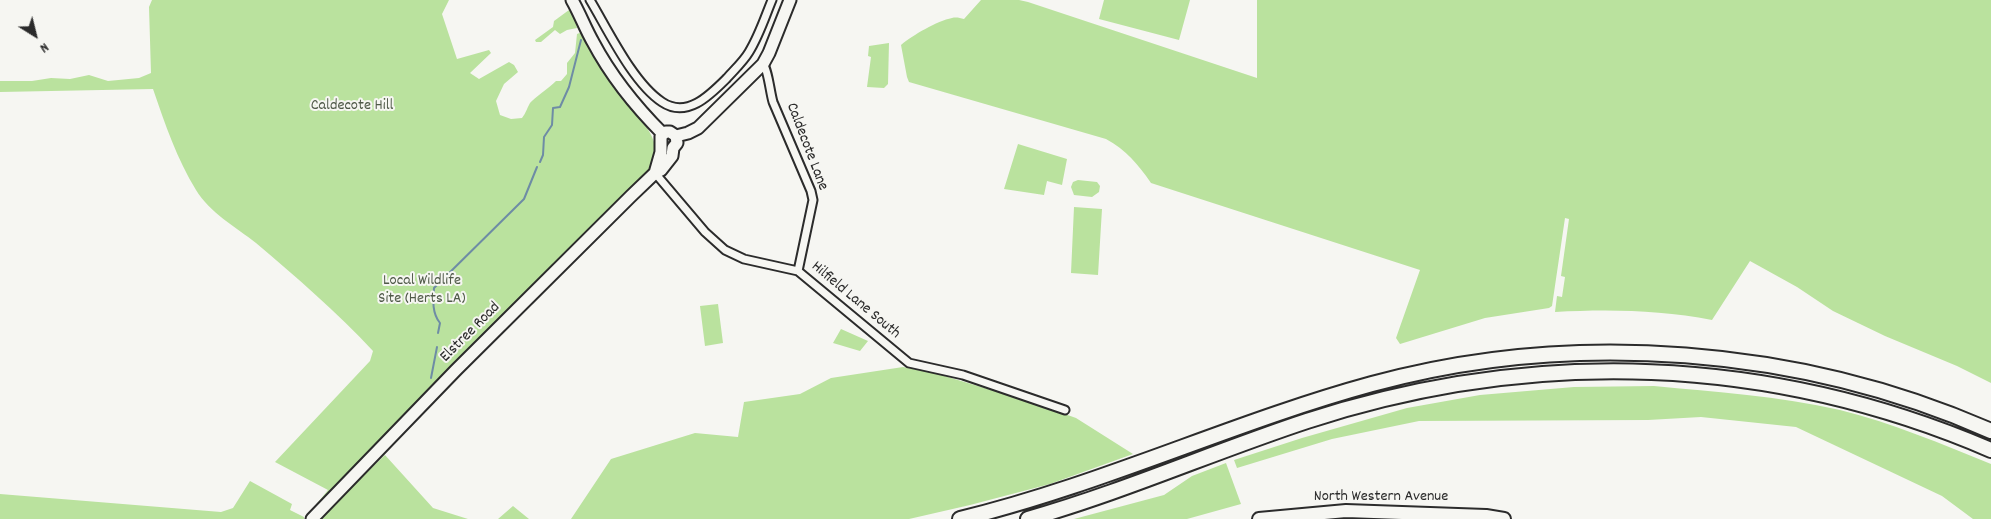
<!DOCTYPE html>
<style>
body{margin:0}
#map{position:relative;width:1991px;height:519px;overflow:hidden;background:#f6f6f2;font-family:Dekko,sans-serif}
canvas{display:block}
.north{position:absolute;left:10px;top:10px;width:50px;height:50px;-webkit-text-stroke:4px #f6f6f2;paint-order:stroke;rotate:144deg;font-size:14px;font-weight:700;line-height:20px;text-align:center;color:#2b2b2b}
.north::after{content:'';display:block;margin:auto;width:18px;height:22px;background:#2b2b2b;clip-path:polygon(50% 0,100% 100%,50% 72%,0 100%)}
</style>
<div id="map">
<canvas width="1991" height="519"></canvas>
<div class="north">N</div>
</div>
<script>
const ctx = document.querySelector('canvas').getContext('2d');
ctx.lineJoin = 'round';
function paint(path, color) { ctx.fillStyle = color; ctx.fill(path, 'evenodd'); }
function trace(path, color, width, dash) { ctx.strokeStyle = color; ctx.lineWidth = width; ctx.lineCap = dash ? 'butt' : 'round'; ctx.setLineDash(dash || []); ctx.stroke(path); }
function write(font, color, halo, rows, align = 'center') {
  ctx.font = font + ' Dekko,sans-serif'; ctx.lineWidth = 4; ctx.setLineDash([]); ctx.textBaseline = 'middle'; ctx.strokeStyle = halo; ctx.fillStyle = color; for (const [text, x, y, turn = 0] of rows) {
    ctx.save(); ctx.translate(x, y); ctx.rotate((+turn || 0) * Math.PI / 180); ctx.textAlign = isNaN(turn) ? turn : align; if (halo) ctx.strokeText(text, 0, 0); ctx.fillText(text, 0, 0); ctx.restore();
  }
}
paint(new Path2D(`
 M152,0H449L442,14L457,59L489,50L491,53L470,73L479,79L509,62L514,65L518,72L504,84L496,101L500,115L511,119L522,118C526,113 527,108 530,103C534,98 549,88 556,81H561L567,74V63L575,53L577,34L582,32C593,61 612,82 630,107C639,118 650,129 654,142C658,153 655,162 650,172L319,507L315,506L328,490L275,462L370,361L373,351C337,312 296,277 256,243C236,227 210,213 196,190C177,159 165,124 153,89L0,92V81H32L51,78L70,79L89,75L108,81L139,78L151,73L149,7Z
 M981,0H1019L1028,2L1257,78V0H1991V383L1957,366L1885,336L1833,311L1797,287L1750,261L1712,320C1660,310 1609,309 1555,312L1557,296L1562,297L1565,277L1561,276L1569,219L1565,218L1552,306L1549,308L1485,318L1400,344L1396,338L1420,270L1151,183C1138,164 1126,150 1106,139L909,82L907,77L901,45C913,35 937,21 952,18C956,17 960,18 964,19Z
 M1104,0H1190L1179,40L1099,19Z
 M569,10L575,17L577,28L567,30L560,34L555,30L541,42H536L535,40L553,27L554,21Z
 M889,43L888,84L884,88L867,87L871,57L868,56L869,46Z
 M1018,144L1067,159L1062,185L1047,181L1044,195L1004,189Z
 M1078,180L1097,182L1100,186L1099,192L1092,197L1074,195L1071,187L1073,182Z
 M1074,207L1102,209L1098,275L1071,273Z
 M718,304L723,343L705,346L700,306Z
 M841,329L868,341L860,351L833,343Z
 M903,367L938,374L1031,402L1076,418L1133,454L1050,484L970,505L909,519H571L611,459L695,433L738,437L744,402L800,394L831,378Z
 M1654,386C1715,392 1779,396 1840,410C1892,423 1942,444 1991,464V519H1973L1942,496L1796,427L1701,417L1648,420L1419,421L1332,439L1237,468L1234,460L1302,438L1407,408L1480,395L1574,387Z
 M385,455L433,508L468,519H318Z
 M1226,463L1241,504L1187,519H1074L1164,495L1192,476Z
 M250,481L292,504L290,510L304,517V519H0V494L221,512L233,508Z
 M513,506L529,519H498Z`), '#bae29e');
trace(new Path2D(`
 M540,162L543,155L544,137L552,125L553,108L560,107L569,87L581,40
 M438,333L440,323C432,313 433,301 434,288L524,199L537,167
 M431,378L437,347`), '#6e8ca5', 2);
const minor = new Path2D(`
 M590,0C608,30 633,83 662,102C687,119 710,95 727,78C734,70 743,62 749,52C759,36 765,17 772,0
 M763,64C768,69 770,92 773,102L811,191L813,200L798,271
 M655,173L705,232L725,250L744,259L798,271L909,363L963,375L1065,410`);
const primary = new Path2D(`
 M572,0C580,14 585,28 593,42C611,76 636,107 663,134
 M655,173L661,152V136L666,132H670L676,136L688,133L698,128L763,64L769,53L790,0
 M312,519L456,370L631,196L655,173L661,170L672,156L673,148L677,143L676,136`);
const trunk = new Path2D(`
 M1259,519L1346,511L1486,516L1504,519`);
const motorway = new Path2D(`
 M960,519C1101,485 1233,422 1372,384C1573,329 1801,347 1991,431
 M1028,519C1123,492 1213,452 1307,421C1535,347 1770,355 1991,450`);
trace(minor, '#2b2b2b', 11);
trace(primary, '#2b2b2b', 15);
trace(trunk, '#2b2b2b', 16);
trace(motorway, '#2b2b2b', 18);
trace(minor, '#f6f6f2', 7);
trace(primary, '#f6f6f2', 11);
trace(trunk, '#f6f6f2', 12);
trace(motorway, '#f6f6f2', 14);
write('16px', '#4f5948', '#f6f6f2', [
 ["Caldecote Hill",352,107],
 ["Local Wildlife",422,282],
 ["Site (Herts LA)",422,300]
]);
write('16px', '#2b2b2b', '#f6f6f2', [
 ["Caldecote Lane",806,147,69],
 ["Hilfield Lane South",855,301,40],
 ["Elstree Road",471,333,-45],
 ["North Western Avenue",1381,498]
]);
</script>
